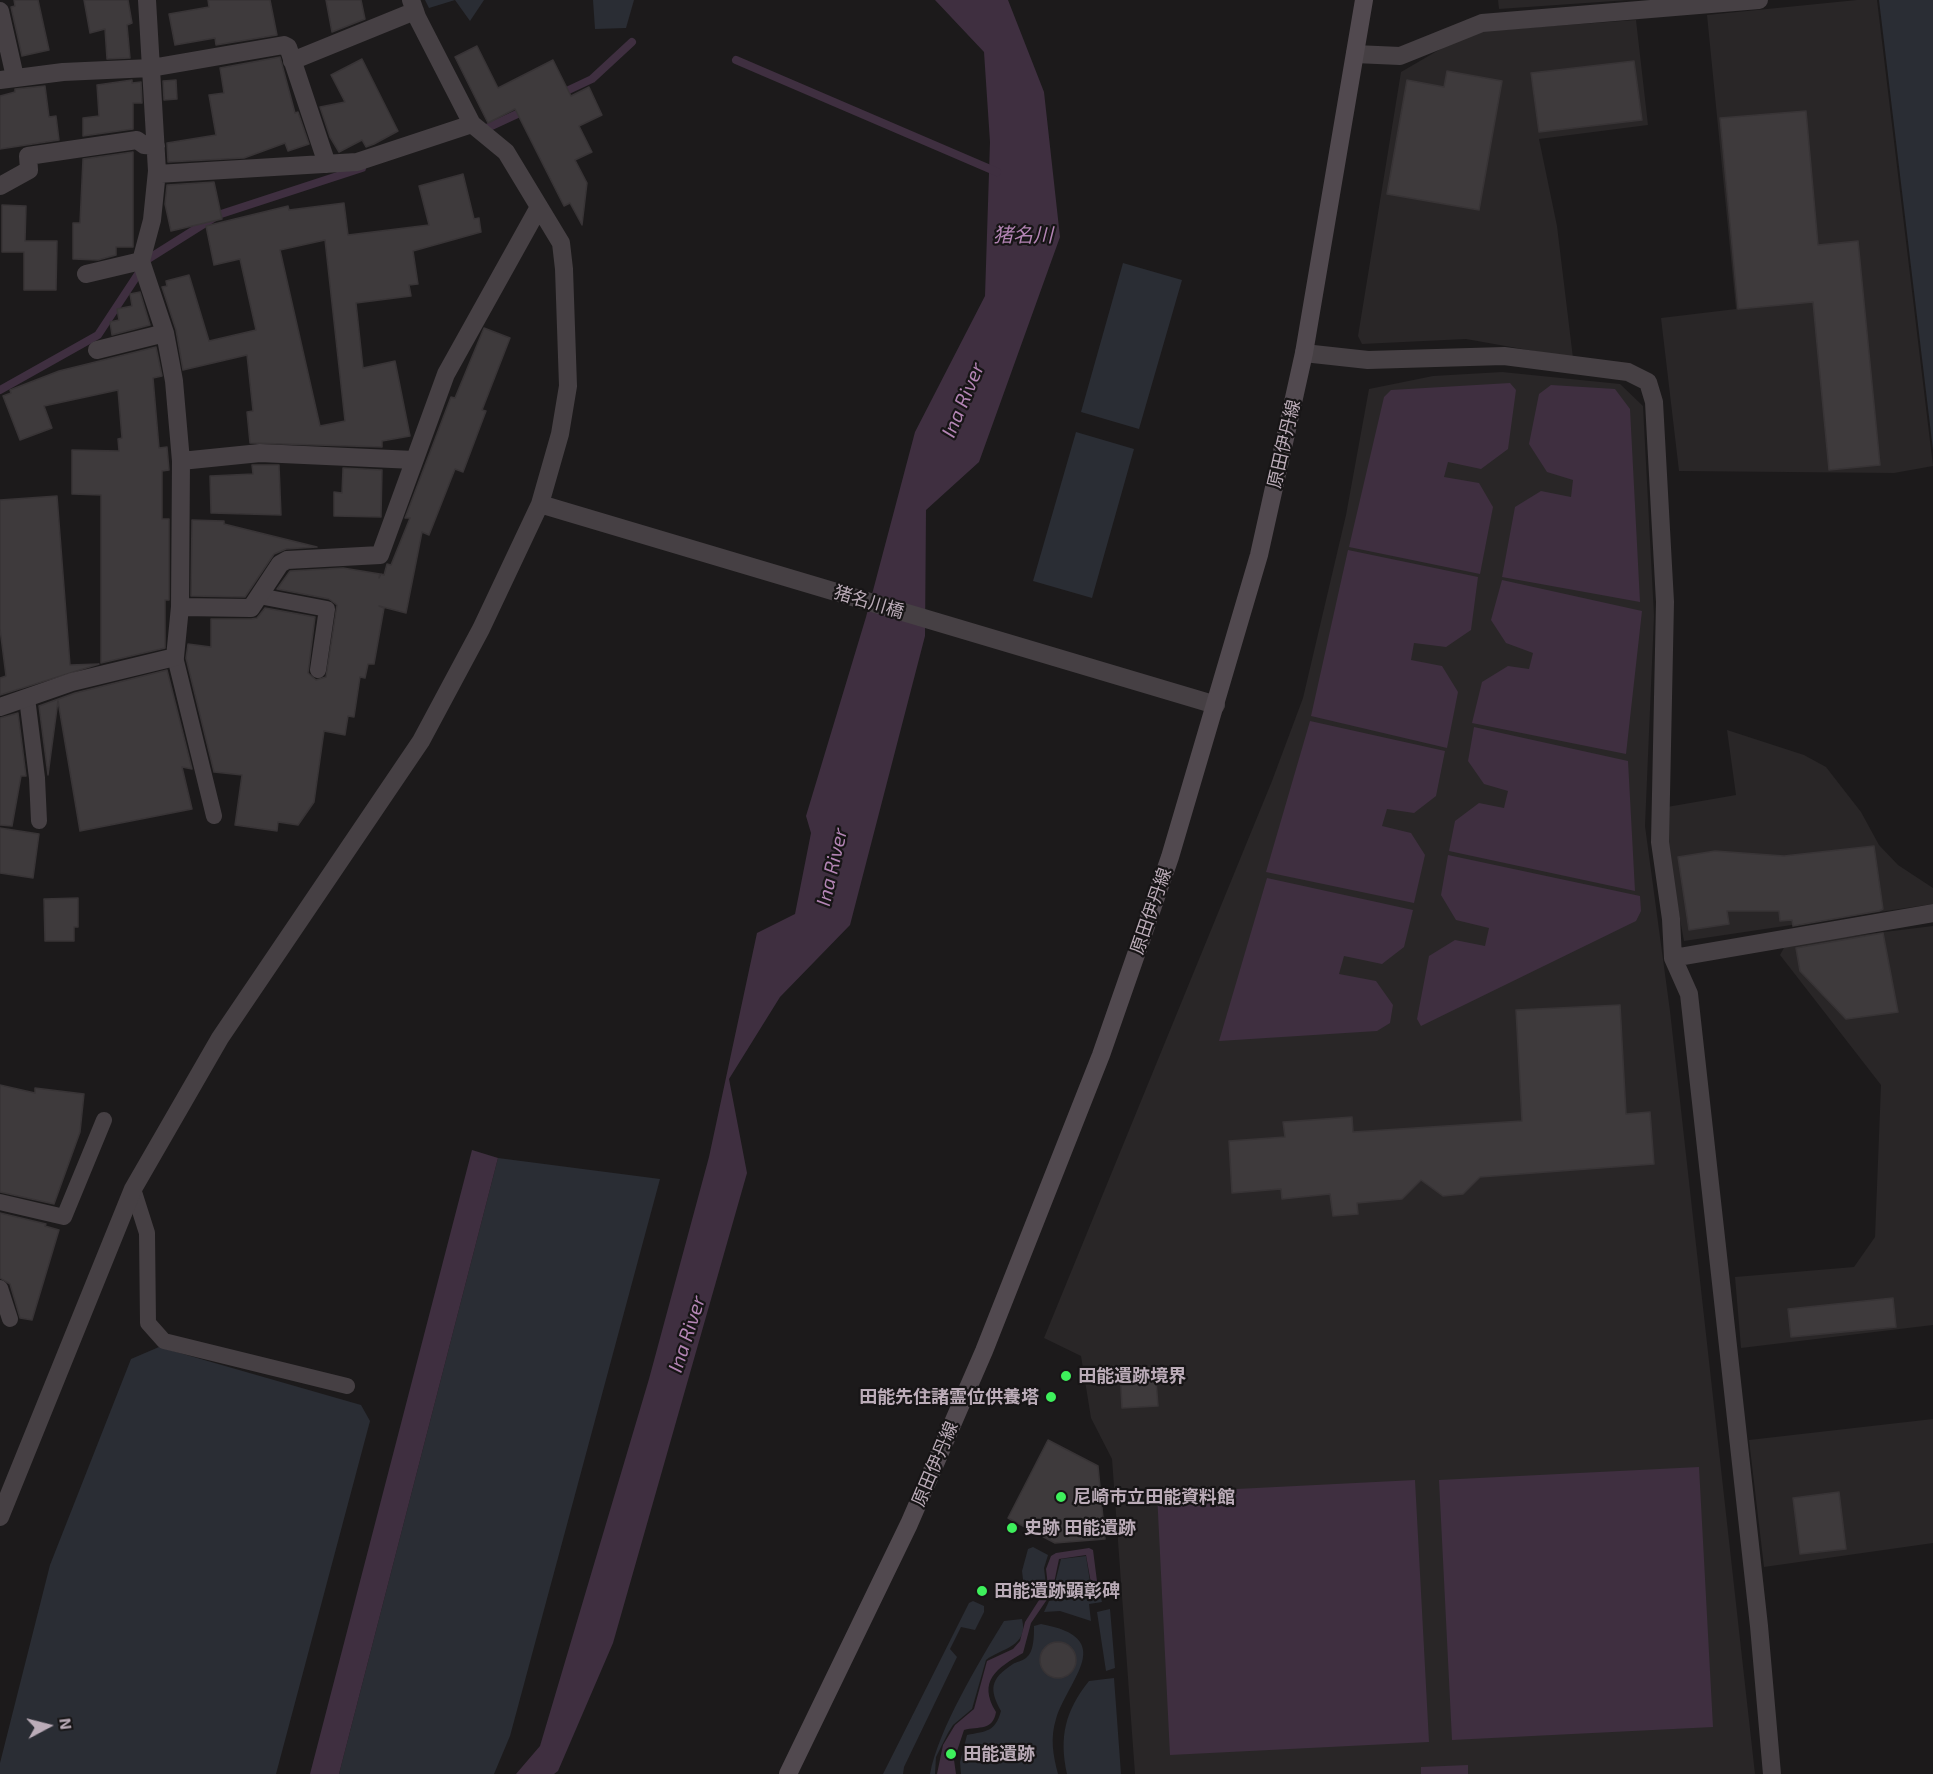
<!DOCTYPE html>
<meta charset="utf-8">
<style>
body{margin:0}
#map{position:relative;width:1933px;height:1774px;overflow:hidden;background:#1c1a1b;font-family:"Exo 2",sans-serif}
canvas{display:block}
.north{position:absolute;left:18px;top:1696px;width:60px;height:60px;-webkit-text-stroke:4px #171516;paint-order:stroke;rotate:83deg;font-size:16px;font-weight:700;line-height:24px;text-align:center;color:#bbacb8}
.north::after{content:'';display:block;margin:auto;width:21px;height:27px;background:#bbacb8;clip-path:polygon(50% 0,100% 100%,50% 72%,0 100%)}
</style>
<div id="map">
<canvas width="1933" height="1774"></canvas>
<div class="north">N</div>
</div>
<script>
const ctx = document.querySelector('canvas').getContext('2d');
ctx.lineJoin = 'round';
function paint(path, color) { ctx.fillStyle = color; ctx.fill(path, 'evenodd'); }
function trace(path, color, width, dash) { ctx.strokeStyle = color; ctx.lineWidth = width; ctx.lineCap = dash ? 'butt' : 'round'; ctx.setLineDash(dash || []); ctx.stroke(path); }
function write(font, color, halo, rows, align = 'center') {
  ctx.font = font + ' "Exo 2","Noto Sans JP",sans-serif'; ctx.lineWidth = 4.5; ctx.setLineDash([]); ctx.textBaseline = 'middle'; ctx.strokeStyle = halo; ctx.fillStyle = color; for (const [text, x, y, turn = 0] of rows) {
    ctx.save(); ctx.translate(x, y); ctx.rotate((+turn || 0) * Math.PI / 180); ctx.textAlign = isNaN(turn) ? turn : align; if (halo) ctx.strokeText(text, 0, 0); ctx.fillText(text, 0, 0); ctx.restore();
  }
}
paint(new Path2D(`
 M1498,0H1629L1499,9Z
 M1857,0H1877L1933,466L1894,473L1679,471L1661,318L1736,309L1707,15Z
 M1636,20L1648,125L1539,139L1557,226L1573,358L1466,339L1362,344L1358,336L1401,72L1456,40L1483,31Z
 M1502,372L1620,384L1643,406L1654,616L1645,826L1670,1011L1755,1774H1135L1112,1459L1091,1418L1081,1356L1044,1338L1272,781L1303,698L1346,515L1369,389L1433,376Z
 M1727,730L1804,755L1826,767L1861,812L1879,845L1898,865L1933,888V904L1684,941L1669,861L1667,807L1736,795Z
 M1933,926V1325L1741,1348L1735,1277L1854,1267L1875,1237L1881,1085L1780,955L1786,944Z
 M1933,1419V1543L1764,1567L1749,1440Z`), '#292627');
paint(new Path2D(`
 M425,0H484L470,21L455,0L429,8Z
 M593,0H634L626,28L595,29Z
 M1879,0H1933V450Z
 M1123,263L1182,280L1139,429L1081,412Z
 M1076,432L1134,449L1092,598L1033,581Z
 M498,1158L660,1179L510,1736L494,1774H339Z
 M159,1347L361,1405L370,1421L276,1774H0V1763L50,1565L131,1359Z
 M1033,1547L1048,1555L1044,1568L1046,1585L1036,1599L1025,1596L1022,1571L1028,1549Z
 M1086,1556L1091,1588L1062,1592L1054,1587L1061,1559Z
 M1100,1595L1102,1602L1089,1604L1091,1621L1060,1611L1044,1612L1049,1601Z
 M973,1601L984,1606V1612L975,1630L961,1627L950,1649L957,1657L904,1767L903,1774H883L969,1603Z
 M1110,1609L1115,1668L1106,1671L1097,1612Z
 M1022,1619C1029,1647 1001,1648 986,1660L972,1709L953,1725L948,1733L936,1757L935,1774H930C938,1730 980,1660 1004,1621Z
 M1041,1624C1118,1638 1069,1678 1056,1719C1050,1738 1053,1755 1058,1774H961L960,1762L967,1735C987,1731 995,1732 1001,1711C989,1689 990,1679 1013,1664C1016,1662 1022,1661 1026,1658C1034,1652 1034,1636 1034,1626Z
 M1114,1678L1121,1774H1067C1059,1737 1065,1711 1089,1681Z`), '#2a2d34');
paint(new Path2D(`
 M935,0H1008L1044,92L1060,237L979,462L926,510L925,636L850,925L780,997L729,1079L747,1173L613,1643L558,1771L554,1774H516L540,1746L649,1379L709,1157L757,933L795,914L811,833L806,816L866,617L915,432L985,296L990,142L984,52Z
 M1510,383L1516,390L1508,449L1481,469L1448,462L1444,477L1479,483L1493,507L1480,574L1349,547L1384,397L1391,390Z
 M1551,385L1615,389L1630,409L1640,602L1502,577L1515,507L1541,491L1571,497L1573,480L1547,472L1529,444L1539,394Z
 M1348,550L1478,577L1471,630L1446,647L1414,643L1411,660L1442,666L1458,692L1447,748L1311,716Z
 M1502,580L1642,611L1626,754L1472,723L1482,682L1508,666L1529,669L1533,653L1506,643L1491,620Z
 M1310,721L1445,751L1436,796L1414,813L1387,809L1382,826L1411,833L1425,855L1414,903L1266,872Z
 M1474,727L1628,761L1635,891L1449,851L1455,821L1479,803L1504,808L1508,791L1484,784L1468,761Z
 M1448,855L1640,896L1641,911L1636,921L1421,1026L1417,1019L1429,956L1455,940L1485,946L1489,928L1456,920L1441,895Z
 M1267,878L1413,910L1404,947L1382,964L1344,956L1339,974L1376,981L1393,1005L1390,1023L1377,1031L1219,1041Z
 M472,1150L498,1158L339,1774H310Z
 M1699,1467L1713,1727L1452,1740L1439,1480Z
 M1415,1480L1429,1742L1170,1755L1157,1493Z
 M1089,1548L1093,1550L1098,1589L1096,1594L1048,1598L1031,1623L1023,1653C997,1668 977,1681 996,1712C993,1731 979,1726 964,1730L954,1760L956,1774H937L943,1745L955,1725L974,1709L987,1661L1013,1649L1020,1641L1025,1622L1048,1586L1046,1569L1051,1556L1056,1553ZM1086,1555L1092,1589L1061,1593L1053,1588L1059,1559Z
 M1468,1765V1774H1421V1767Z`), '#3f2f40');
trace(new Path2D(`
 M736,60L997,172
 M558,95L592,79L632,42
 M487,128L528,109
 M0,390L98,335L148,259L218,215L362,168`), '#3f2f40', 8);
const building = new Path2D(`
 M14,0H38L49,50L22,56L11,7L15,6Z
 M84,0H128L132,23L127,25L130,58L107,59L105,29L90,33Z
 M208,0H270L277,35L216,45L215,38L175,45L169,14L209,7Z
 M326,0H361L365,19L332,32Z
 M477,46L498,88L553,60L571,96L589,87L602,115L579,126L592,152L575,160L587,183L582,225L570,203L564,206L515,109L488,123L455,57Z
 M280,57L295,113L298,112L309,144L288,151L285,143L244,158L168,162L167,143L216,135L209,95L224,93L220,68Z
 M362,59L398,131L374,144L366,147L362,140L339,152L330,137L320,107L345,102L331,75Z
 M1634,61L1642,120L1539,132L1531,73Z
 M1447,71L1502,81L1479,210L1387,194L1407,80L1444,87Z
 M132,80V83L141,82L142,103H133V129L83,136V118L99,116L97,85Z
 M176,80L177,99L164,100L163,81Z
 M45,86L49,117L56,116L59,140L0,149V96L15,92V89Z
 M1806,111L1818,245L1858,241L1880,465L1829,470L1813,302L1738,309L1720,118Z
 M133,152V247H116V255L98,260L73,259V223H80L83,159Z
 M463,174L474,219L479,218L481,232L413,251L418,284L409,285L411,296L356,303L363,368L395,361L410,436L382,441V447L250,443L247,412L253,411L247,355L183,370L176,330L162,287L167,286L166,281L189,275L209,341L256,330L240,259L214,265L206,226L288,206L289,210L344,203L348,235L429,225L419,186ZM325,240L345,421L320,426L280,250Z
 M214,182L222,219L171,231L165,204L167,185Z
 M2,205L26,206L25,241H57L56,290H24V252H2Z
 M140,292L150,325L112,335L110,322L119,320L117,309L132,306L130,294Z
 M484,328L510,338L482,410L486,411L463,472L455,469L429,535L422,532L406,613L379,606L384,608L374,664H368L365,678L360,677L354,717L348,716L345,735L324,731L314,802L298,825L278,822L277,831L235,825L242,775L214,772L186,658L188,644L211,647V619H251L257,618L265,608L315,617L308,673L316,680L326,677L337,605L329,599L277,589L290,571L343,568L380,574L379,578L381,574L384,575L387,564L391,565L410,518H405L451,397L455,398Z
 M156,347L162,376L153,378L159,448L167,447L169,470L162,471V519H169V600H165V648L101,663V495L72,494V450L119,451L118,439L122,438L118,390L44,406L52,428L20,440L3,396L11,393L10,390L59,371Z
 M252,465H279L281,515L211,513L210,476L253,474Z
 M343,468L382,470L381,517L334,516V492L342,493Z
 M57,496L70,665L99,664L0,695V678L6,676L0,629V500Z
 M192,520L224,521V524L317,547L286,549L274,554L245,597L191,596Z
 M167,670L192,769L182,767L192,809L80,831L58,701L48,775L39,706L75,693Z
 M18,713L26,776H21L12,826L0,825V718Z
 M0,828L39,834L33,878L0,873Z
 M1874,846L1883,909L1879,911L1793,926L1792,920L1780,921L1779,911H1727L1729,924L1689,930L1678,857L1715,851L1784,856Z
 M78,898V927H74V941H45L44,899Z
 M1883,933L1898,1012L1846,1019L1800,971L1796,948Z
 M1620,1005L1626,1114L1650,1112L1654,1164L1480,1177L1463,1194L1443,1196L1421,1180L1402,1199L1357,1203L1358,1214L1333,1216L1330,1194L1282,1199L1281,1189L1232,1193L1229,1141L1285,1137L1283,1122L1352,1117L1353,1132L1522,1121L1516,1010Z
 M0,1085L35,1093V1088L84,1094L80,1132L54,1204L0,1192Z
 M0,1213L46,1224L45,1226L59,1230L32,1320L20,1318L10,1284L0,1278Z
 M1893,1298L1896,1327L1791,1337L1788,1309Z
 M1155,1367L1158,1406L1122,1408L1120,1370Z
 M1048,1440L1098,1466L1105,1539L1055,1543L1008,1518Z
 M1839,1492L1846,1549L1800,1554L1793,1498Z
 M1040 1660a18 18 0 1 1 36 0a18 18 0 1 1-36 0Z`);
paint(building, '#3e3a3c');
trace(building, '#383436', 1.5);
trace(new Path2D(`
 M259,596L327,609L318,670
 M175,657L214,816
 M27,698L37,778L39,821
 M133,1189L147,1233L148,1323L164,1341L347,1386
 M0,1202L64,1217L104,1120
 M0,1288L10,1319`), '#464044', 16);
trace(new Path2D(`
 M0,11L15,77
 M1355,54L1400,56L1482,23L1759,0
 M292,61L415,11
 M0,80L63,72L151,68L284,45L288,47L327,164
 M157,174L357,162L472,124
 M0,186L29,170L28,156L137,140L144,145L156,146
 M86,274L141,261L152,220L157,171L147,0
 M97,350L165,333
 M1304,353L1368,360L1504,356L1628,372L1648,382L1654,402L1665,602L1660,842L1671,919L1673,958L1689,994L1759,1626L1772,1774
 M181,461L260,453L414,460
 M540,504L1216,705
 M180,607L251,608L280,564L287,560L380,555L446,374L539,207
 M0,707L72,682L175,657L180,607L181,461L174,381L165,333L141,261
 M1673,958L1933,913
 M0,1517L133,1189L220,1038L421,741L481,629L540,504L560,434L568,386L564,269L561,243L506,152L472,124L417,17L411,0`), '#464044', 18);
trace(new Path2D(`
 M788,1774L909,1524L984,1351L1101,1055L1170,857L1259,555L1304,353L1364,0`), '#51494f', 18);
for (const [x, y, r, color] of [
 [1066,1376,6,"#3ef05c"],
 [1051,1397,6,"#3ef05c"],
 [1061,1497,6,"#3ef05c"],
 [1012,1528,6,"#3ef05c"],
 [982,1591,6,"#3ef05c"],
 [951,1754,6,"#3ef05c"]
]) { const dot = new Path2D(); dot.arc(x, y, r, 0, 2 * Math.PI); ctx.fillStyle = color; ctx.fill(dot); trace(dot, '#171516', 2); }
write('18px', '#bbacb8', '#171516', [
 ["原田伊丹線",1284,444,-77],
 ["猪名川橋",869,602,17],
 ["原田伊丹線",1151,911,-71],
 ["原田伊丹線",935,1464,-67]
]);
write('bold 18px', '#bbacb8', '#171516', [
 ["田能遺跡境界",1078,1376],
 ["田能先住諸霊位供養塔",1039,1397,"right"],
 ["尼崎市立田能資料館",1073,1497],
 ["史跡 田能遺跡",1024,1528],
 ["田能遺跡顕彰碑",994,1591],
 ["田能遺跡",963,1754]
], 'left');
write('italic 20px', '#b485b5', '#171516', [
 ["猪名川",1023,235],
 ["Ina River",963,400,-67],
 ["Ina River",832,867,-77],
 ["Ina River",687,1334,-72]
]);
</script>
